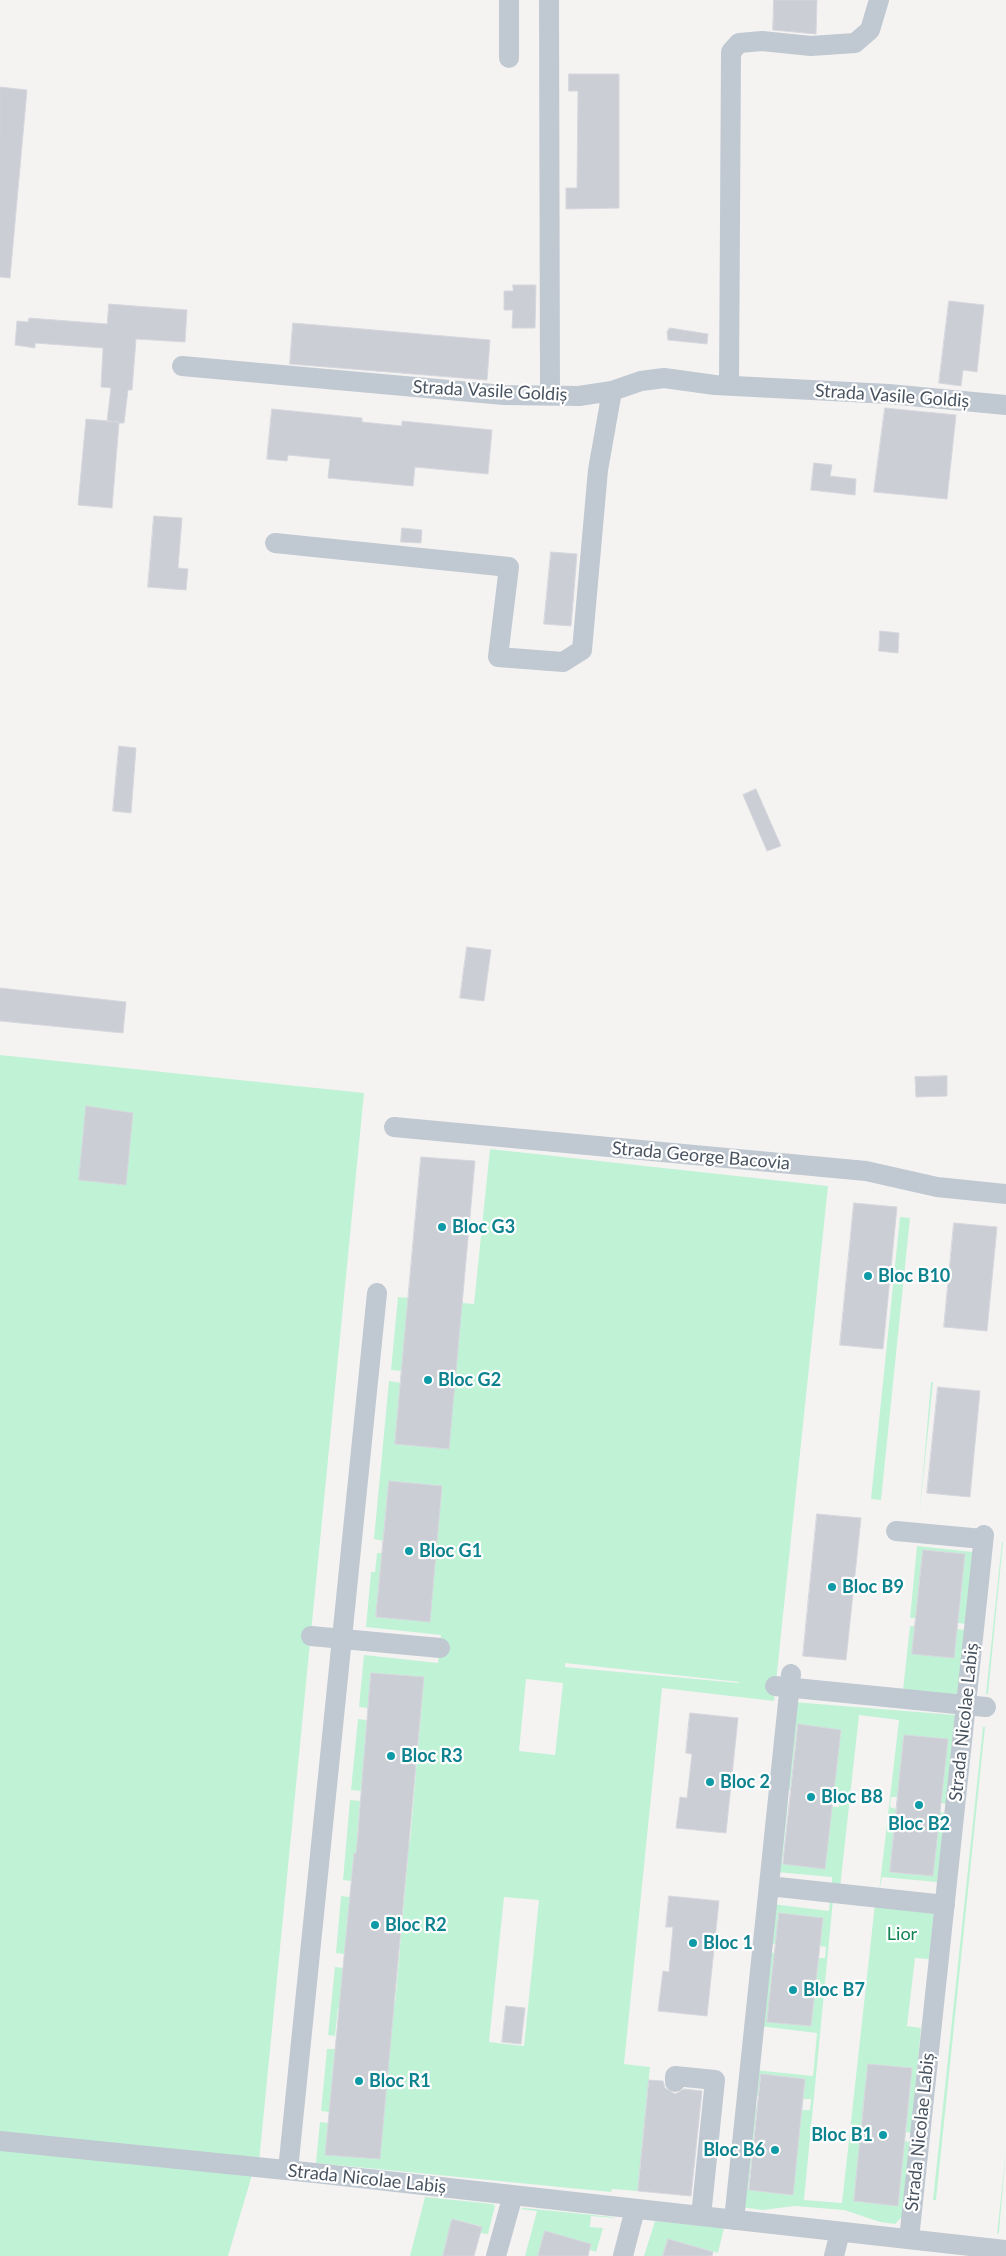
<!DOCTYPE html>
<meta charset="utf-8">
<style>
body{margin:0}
canvas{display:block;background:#f5f2f2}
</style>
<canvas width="1006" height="2256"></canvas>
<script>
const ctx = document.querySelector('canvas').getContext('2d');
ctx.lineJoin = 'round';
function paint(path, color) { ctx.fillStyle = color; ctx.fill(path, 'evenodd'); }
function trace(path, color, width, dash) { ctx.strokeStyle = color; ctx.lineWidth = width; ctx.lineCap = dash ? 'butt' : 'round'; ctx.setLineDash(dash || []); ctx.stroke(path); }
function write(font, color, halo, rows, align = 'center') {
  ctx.font = font + ' Lato,sans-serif'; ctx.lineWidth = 4.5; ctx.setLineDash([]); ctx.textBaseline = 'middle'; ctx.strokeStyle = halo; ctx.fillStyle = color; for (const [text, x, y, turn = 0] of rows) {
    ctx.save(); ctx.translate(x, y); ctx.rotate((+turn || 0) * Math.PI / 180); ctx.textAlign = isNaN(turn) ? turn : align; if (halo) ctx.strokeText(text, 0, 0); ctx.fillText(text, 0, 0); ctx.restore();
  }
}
paint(new Path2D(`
 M0,1055L364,1093L259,2162L252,2175L228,2256H0Z
 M490,1149L828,1186L774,1701L662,1688L624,2064L650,2067L638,2191L612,2189L611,2192L316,2163L320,2122L328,2123L326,2155L380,2159L393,2013L338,2008L335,2036L328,2035L335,1967L344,1968L341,1999L395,2004L408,1858L354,1853L351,1881L343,1880L350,1800L360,1801L357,1838L410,1842L424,1677L371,1673L368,1708L359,1707L364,1655L438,1663L441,1635L366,1627L371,1572H375L377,1553H382L376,1617L430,1621L442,1486L389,1481L383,1541L374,1539L389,1381L401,1383L395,1444L449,1449L402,1371L391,1370L398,1297L474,1304ZM565,1663L739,1682V1683L565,1667ZM526,1679L563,1683L555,1755L519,1751ZM504,1897L539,1900L524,2046L489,2042Z
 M900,1217L910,1218L881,1500L871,1499Z
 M931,1382H933L919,1519Z
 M1002,1542H1003L988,1694H986Z
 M917,1546L973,1552L965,1624L958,1623L965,1554L923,1550L916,1618H910Z
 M910,1626H915L913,1654L954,1658L957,1629L965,1630L957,1696L903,1690Z
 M793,1702L955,1715L946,1804L941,1803L947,1739L904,1735L898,1797H891L890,1807L896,1809L890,1872L933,1876L940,1812L945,1813L937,1882L882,1877L879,1892L899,1720L859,1715L840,1888L832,1886V1877L776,1872L783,1801L788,1802L782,1864L825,1868L832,1807H839L841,1793L834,1791L841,1730L797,1725L790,1790L784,1789Z
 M358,1719L367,1720L361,1791L351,1790Z
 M983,1727H985L936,2200H933Z
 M341,1896L350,1897L345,1954L336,1953Z
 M830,1899L833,1900L804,2200L842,2203L875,1904L934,1911L929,1959L915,1958L907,2026L921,2028L911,2133L906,2132L912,2068L869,2064L861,2128H853V2137L861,2138L854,2201L898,2205L905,2141L910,2142L903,2216L895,2224L880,2222L844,2210L794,2206L763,2210L740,2207L751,2104L757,2106L748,2190L792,2195L802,2110H810L811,2099H803L805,2079L761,2074L758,2096L752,2095L755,2070L813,2076L817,2033L759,2026L767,1952L775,1953L767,2021L811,2026L819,1958H825L826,1947L820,1946L823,1918L779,1913L776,1944L768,1943L772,1904L829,1911Z
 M327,2049H335L329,2112L321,2111Z
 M1006,2149L999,2232L997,2235Z
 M425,2197L493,2204L495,2206L488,2234L480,2233L481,2226L452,2219L443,2256H410Z
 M524,2208L613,2217L615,2218L591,2216L590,2227L603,2228L596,2252L590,2250L591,2244L545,2232L538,2256H525L537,2211L520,2209Z
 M655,2221L724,2228L718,2253L668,2239L663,2256H644Z`), '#c0f3d6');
const building = new Path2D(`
 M774,0H817L816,34L773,30Z
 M569,74H619V208L566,209V188H577L578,91H569Z
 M0,87L27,90L10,278L0,277Z
 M513,285H536L535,328H512L513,310H504V291H513Z
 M949,301L984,305L977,372L963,370L961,386L939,383Z
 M109,304L187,310L185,342L136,339L132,390H128L124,423H119L112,508L78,505L86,419L119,422L107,421L111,388L101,387L103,348L35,343V348L15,345L17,321L28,322L29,318L107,324Z
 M293,323L490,340L487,380L290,364Z
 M670,328L708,334L707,344L668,340L667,332Z
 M885,408L956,415L947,499L874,492Z
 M272,409L362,418V422L402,426V421L492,430L488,474L415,467L413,486L328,478L330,459L288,455L287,461L267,459Z
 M814,463L832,465L830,476L856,479L855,495L811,490Z
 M154,516L182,518L178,568L188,569L186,590L148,587Z
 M402,528L422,530L421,543L401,542Z
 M551,552L577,554L571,626L544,624Z
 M880,631L899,633L898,653L879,651Z
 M119,746L136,748L131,813L113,811Z
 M756,789L781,846L767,851L743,795Z
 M467,947L491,950L484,1001L460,998Z
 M0,988L126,1002L123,1033L0,1021Z
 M947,1076V1096L916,1097L915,1077Z
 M86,1106L133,1113L126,1185L79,1180Z
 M421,1157L475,1161L449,1449L395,1444Z
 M854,1203L897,1207L883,1349L840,1345Z
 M954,1223L997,1227L987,1331L944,1327Z
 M938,1387L980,1391L970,1497L927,1493Z
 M389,1481L442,1486L430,1622L376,1617Z
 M817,1514L861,1518L846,1660L803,1656Z
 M923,1550L965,1554L954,1658L912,1654Z
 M371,1673L424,1677L380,2159L325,2155L354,1853H356Z
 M690,1713L738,1718L726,1833L676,1828L680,1797L687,1798L692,1754L686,1753Z
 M798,1724L841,1730L825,1869L783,1864Z
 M904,1735L948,1739L933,1876L890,1872Z
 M669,1896L719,1901L707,2016L658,2011L663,1971L669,1972L673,1927H666Z
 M779,1913L823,1918L811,2026L767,2022Z
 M506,2006L525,2008L521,2044L502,2042Z
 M868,2064L912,2068L898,2206L854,2201Z
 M761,2074L805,2079L793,2195L749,2190Z
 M649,2080L663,2081L665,2088L675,2094L684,2089L702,2091L691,2196L638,2191Z
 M452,2219L482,2227L474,2256H443Z
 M545,2231L591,2244L588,2256H538Z
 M668,2239L713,2252L712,2256H663Z`);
paint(building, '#ccced5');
trace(building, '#d6d8de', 1);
trace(new Path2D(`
 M549,0L550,396
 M509,58V0
 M182,366L504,395L579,396L612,391L641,381L664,378L715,385L889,394L1006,405
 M729,385L731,52L739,43L762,41L811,46L855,43L870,30L879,0
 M275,543L509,567L498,657L563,662L582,650L598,470L612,391
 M394,1127L866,1171L937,1187L1006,1194
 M896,1531L983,1539
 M311,1636L440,1648
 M775,1686L986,1707
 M769,1886L945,1905
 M675,2082V2076L715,2080L701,2216
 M0,2141L315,2173L1006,2250
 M288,2170L377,1293
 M734,2220L791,1674
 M909,2239L984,1535
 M496,2256L513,2195
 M623,2256L635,2209
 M834,2256L840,2232`), '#c0c9d2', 20);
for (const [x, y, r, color] of [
 [442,1227,5,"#0f9aa8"],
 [868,1276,5,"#0f9aa8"],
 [428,1380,5,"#0f9aa8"],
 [409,1551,5,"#0f9aa8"],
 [832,1587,5,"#0f9aa8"],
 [391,1756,5,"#0f9aa8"],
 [710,1782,5,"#0f9aa8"],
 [811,1797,5,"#0f9aa8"],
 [919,1805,5,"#0f9aa8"],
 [375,1925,5,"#0f9aa8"],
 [693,1943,5,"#0f9aa8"],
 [793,1990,5,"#0f9aa8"],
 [359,2081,5,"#0f9aa8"],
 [883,2135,5,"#0f9aa8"],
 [775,2150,5,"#0f9aa8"]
]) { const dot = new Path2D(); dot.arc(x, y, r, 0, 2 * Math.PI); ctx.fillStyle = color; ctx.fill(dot); trace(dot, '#fff', 2); }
write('18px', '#495461', '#fff', [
 ["Strada Vasile Goldiș",490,391,3],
 ["Strada Vasile Goldiș",892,396,4],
 ["Strada George Bacovia",701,1156,5],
 ["Strada Nicolae Labiș",964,1722,-84],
 ["Strada Nicolae Labiș",920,2132,-84],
 ["Strada Nicolae Labiș",367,2179,6]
]);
write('bold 18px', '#0d838f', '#fff', [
 ["Bloc G3",452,1227],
 ["Bloc B10",878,1276],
 ["Bloc G2",438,1380],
 ["Bloc G1",419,1551],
 ["Bloc B9",842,1587],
 ["Bloc R3",401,1756],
 ["Bloc 2",720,1782],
 ["Bloc B8",821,1797],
 ["Bloc B2",919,1824,"center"],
 ["Bloc R2",385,1925],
 ["Bloc 1",703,1943],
 ["Bloc B7",803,1990],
 ["Bloc R1",369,2081],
 ["Bloc B1",873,2135,"right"],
 ["Bloc B6",765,2150,"right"]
], 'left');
write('18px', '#128451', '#fff', [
 ["Lior",902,1934]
]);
</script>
